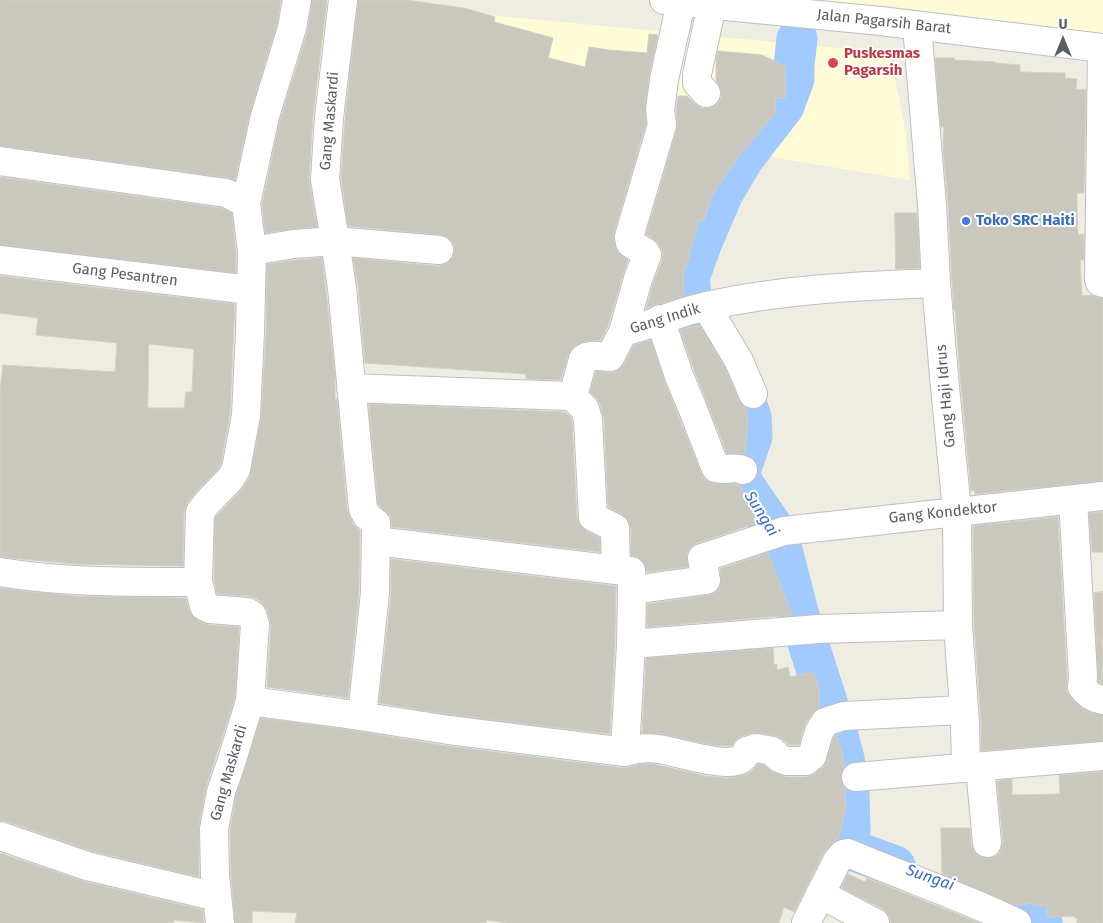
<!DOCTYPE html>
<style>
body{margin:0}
#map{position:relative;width:1103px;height:923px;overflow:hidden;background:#efede1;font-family:"Fira Sans",sans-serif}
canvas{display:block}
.north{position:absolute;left:1038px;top:15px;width:50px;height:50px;-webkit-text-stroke:4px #fff;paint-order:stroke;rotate:0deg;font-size:14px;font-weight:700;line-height:20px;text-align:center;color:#5a5d64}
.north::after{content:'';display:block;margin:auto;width:18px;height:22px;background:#5a5d64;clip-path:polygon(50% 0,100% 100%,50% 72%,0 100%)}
</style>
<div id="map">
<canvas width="1103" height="923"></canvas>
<div class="north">U</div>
</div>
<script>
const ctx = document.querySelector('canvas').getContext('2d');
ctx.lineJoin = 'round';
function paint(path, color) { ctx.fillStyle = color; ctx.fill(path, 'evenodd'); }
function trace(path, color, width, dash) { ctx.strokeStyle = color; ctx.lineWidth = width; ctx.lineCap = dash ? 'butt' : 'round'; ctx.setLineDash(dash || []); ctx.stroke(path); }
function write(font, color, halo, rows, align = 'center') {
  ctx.font = font + ' "Fira Sans",sans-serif'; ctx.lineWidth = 4; ctx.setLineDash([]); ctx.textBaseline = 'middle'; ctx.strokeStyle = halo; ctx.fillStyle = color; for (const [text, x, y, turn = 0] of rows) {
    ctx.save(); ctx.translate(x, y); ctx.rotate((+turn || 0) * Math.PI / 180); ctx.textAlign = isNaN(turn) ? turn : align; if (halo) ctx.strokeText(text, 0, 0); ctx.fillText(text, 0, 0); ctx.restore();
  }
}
paint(new Path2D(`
 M26,0H330L890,53L906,134L910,180L645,136L601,191L351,127L296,81L155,49Z
 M725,0H1103V39Z`), '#fffbd6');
trace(new Path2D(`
 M797,39L794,65V79L784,106L743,159L723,193L702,242L689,278L692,303L697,317L704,323L742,393L751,417L752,436L739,474L743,484L774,529L781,546L798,612L838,736L844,759L849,792L850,830L849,846L854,851L895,866
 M977,894L1042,923`), '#a1caff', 41);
const building = new Path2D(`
 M0,0H281L277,24L250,113L235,180L228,178L0,146Z
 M312,0H327L313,116L309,178L317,227L292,229L265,233L262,204L280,120L307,33Z
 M358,0H407L420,2L464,8L495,17L494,22L553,38L548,58L585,67L589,47L609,50L647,53L649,34L658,35L649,77L645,108L646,124L614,233V240L617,251L628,260L623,275L608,326L601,340L587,341L575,346L568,355L561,380L526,379V374L365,363L358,286L353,258L438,266L445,264L451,259L455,251L453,244L448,238L441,235L348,226L341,178L345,119Z
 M718,51L762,55L785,66V98H776L775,113L739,156L717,187L711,198L704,220L700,219L689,254L690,256L683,273L684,296L660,304H655L646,309L653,284L662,260L663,254L658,243L646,234L677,129V123L676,110L678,96H687L695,104L702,108H710L717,104L721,98V90L716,81V59Z
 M935,58H954V60L995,62V63L1020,65V72L1065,73V78L1077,79L1076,89L1086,90L1084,193H1077V212L1078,235L1084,234V260H1080L1082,296L1092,295L1098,298H1103V481L975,494V490L971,491L960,375L955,310L954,311L952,282L948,204L943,148L944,127H941Z
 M0,177L221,208L232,213L236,252V273L0,245Z
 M895,213H917L920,268L896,269Z
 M322,258L326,290L335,377V399H337L347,510L353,524L360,531L359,592L348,698L267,687L271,625L267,610L261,602L255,598L248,596L217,594L214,580L215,518L242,489L250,477L261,418L266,333L267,264L296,260Z
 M0,276L235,304L230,413L221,464L218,469L196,492L187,503L184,512L183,566L75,564L0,557V391L3,365L115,372L117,343L36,335L38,318L0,313ZM149,344L194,349L192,392H186L184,408H148Z
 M699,325L725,368L739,400L745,407L748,414L745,454L737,453H727L694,370L680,330L694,326V327Z
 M651,340L665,382L702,475L706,480L713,483L740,485L748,505H749L757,523L697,543L691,547L687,554L688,567L647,572L644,563L639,558L631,555V528L628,520L622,514L608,507L604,419L600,404L596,398L590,392L596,371L609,373L617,371L624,364L634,345Z
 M369,404L565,412L571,417L572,422L577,518L580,525L586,531L600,538V552L392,527L390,516L378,504Z
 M1103,512V552H1092L1089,513Z
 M1058,517L1067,676V692L1073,700L1082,708L1092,713L1103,715V741L981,751V722L974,624L973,526Z
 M768,553L792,615L647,627V604L709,595L715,592L720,586L721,578L720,569Z
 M391,559L616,586L615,643L610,734L451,715L379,703L391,595Z
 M0,588L23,591L74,596L186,598L189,610L192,615L197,620L209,625L239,627L235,698L206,787L199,826V877L91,851L5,821H0Z
 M1103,592V639H1102L1103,684L1098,681L1094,593Z
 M773,648L774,665L777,664V670L788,667L790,677L814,672L820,694L818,709L812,714L805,724L799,745H789L783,740L776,736L760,733H753L742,736L736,740L732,746H728L712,745L661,734L642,733L646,658Z
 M261,718L338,728L447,746L623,768L643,764H653L706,776L728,778L746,774L752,771L758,764L764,765L773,772L786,777H806L815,773L822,768L827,761L833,738L836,735L842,753L844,768L842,771L841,779L845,787V804H847L838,839L831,844L823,854L794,912L784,907L779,923H507L487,920L486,923H295L297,913L252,911V923H235L231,875L230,830L236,796Z
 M1103,772V923H1077V917L1075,918V916L1047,917V905L1035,906V903L1015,905L942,874L941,828H970L971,844L974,852L981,857L989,858L996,856L1001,850L1003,842L997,781L1012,779V795L1060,794L1059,775Z
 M0,853L83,881L203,910L204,923L174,920L173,923H0Z
 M848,874L865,882L867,878L980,923H891L888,915L883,909L841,888Z`);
paint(building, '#cac7be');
trace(building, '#d4d0bf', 1);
const minor = new Path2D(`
 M343,0L329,118L325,179L335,241L342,288L363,509L367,516L376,523V527L375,593L362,716
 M664,0L881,21L1103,48
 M681,2L664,80L660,110L662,125L629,237L630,243L645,252L647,255L638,279L623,332C652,325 678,312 707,306C783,289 859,286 936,283
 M917,26L932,205L936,283L944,376L957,511L958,625L965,723L966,768
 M1102,48L1099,280L1100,282L1103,283
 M706,93L697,83V74L712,5
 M0,161L226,193L246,203
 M252,251L294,244L335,241L439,250
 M0,260L250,290
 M706,306L739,361L753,394
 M660,319L679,376L692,407L714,464L716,468C725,471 735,466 743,470
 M351,388L569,396H572L574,393L583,359C591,353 601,357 610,357L623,332
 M572,396L585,409L588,420L593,517L615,528L616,570L631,571L632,590L631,644L625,752
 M1073,499L1083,676L1082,687C1089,695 1093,698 1103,700
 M376,541L616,570
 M0,572C66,583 132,582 198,582
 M632,590L706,580L702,558L784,531L1103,496
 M631,644L818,629L958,625
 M250,701L340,713L449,730L625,752C637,748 646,747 659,749C678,752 719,766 736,761C742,760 745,756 747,751L757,748L772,751L779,758L786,761H806L812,756L819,732L825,722L844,716L963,710
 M980,767L987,843
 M856,777L1103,756
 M0,836L87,866L217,897
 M820,894L875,923
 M220,923L215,876L214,829L221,792L231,763L250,701L255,624L252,615L247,612L210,609L204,606L198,582L200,512L207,503L231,478L236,469L246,415L250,332L252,251L246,203L265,116L292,28L297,0
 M806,923L837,861L843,854L848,853C904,877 962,896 1017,923`);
trace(minor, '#bcbec5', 30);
trace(minor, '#fff', 28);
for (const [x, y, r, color] of [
 [833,63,6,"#e0444e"],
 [966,221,5,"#3f7fe0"]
]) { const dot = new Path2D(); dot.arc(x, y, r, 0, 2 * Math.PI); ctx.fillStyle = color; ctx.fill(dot); trace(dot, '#fff', 2); }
write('15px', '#5a5d64', '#fff', [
 ["Jalan Pagarsih Barat",884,22,6],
 ["Gang Maskardi",330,121,-85],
 ["Gang Pesantren",125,275,7],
 ["Gang Indik",665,319,-17],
 ["Gang Haji Idrus",946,396,-95],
 ["Gang Kondektor",943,513,-6],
 ["Gang Maskardi",229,773,-74]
]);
write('bold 15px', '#be3a42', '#fff', [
 ["Puskesmas",844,54],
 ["Pagarsih",844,71]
], 'left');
write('bold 15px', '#366cbe', '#fff', [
 ["Toko SRC Haiti",976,221]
], 'left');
write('italic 16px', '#386dcf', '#fff', [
 ["Sungai",761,514,58],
 ["Sungai",930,878,19]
]);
</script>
